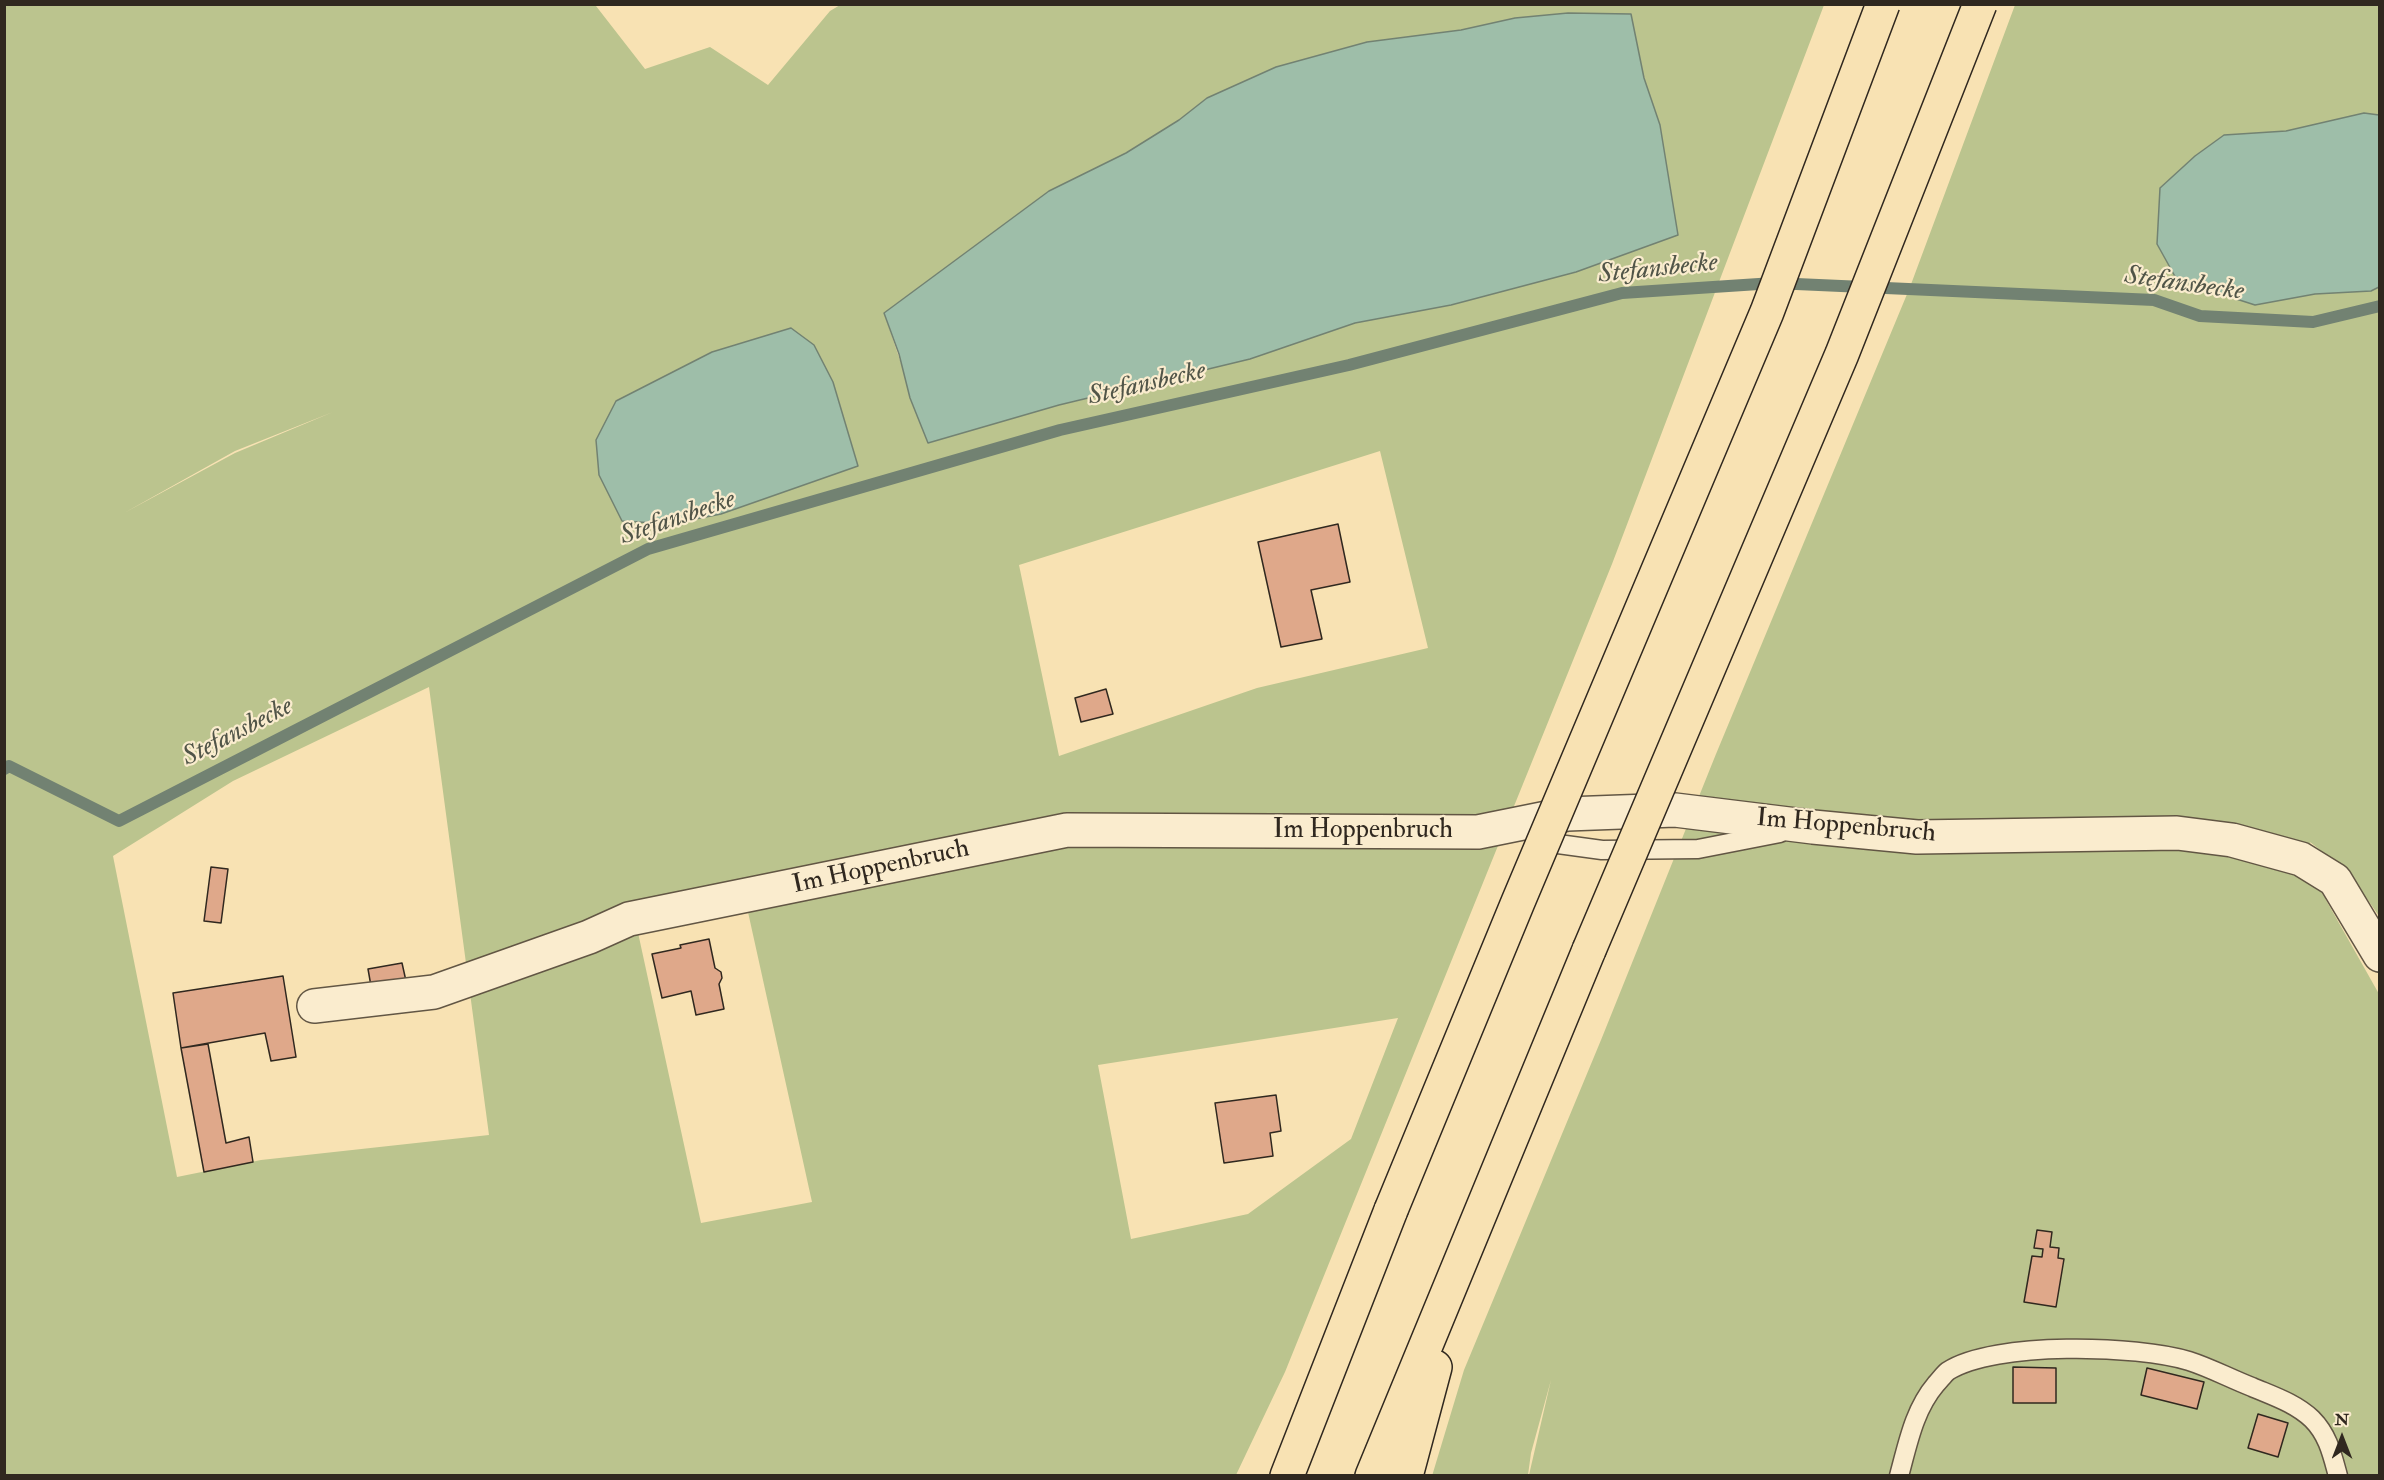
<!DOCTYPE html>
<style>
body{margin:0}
#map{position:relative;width:2384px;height:1480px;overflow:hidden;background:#f8e2b3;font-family:"IM FELL Double Pica",serif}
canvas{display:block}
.frame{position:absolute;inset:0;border:6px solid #30281f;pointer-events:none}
.north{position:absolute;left:2312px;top:1408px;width:60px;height:60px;-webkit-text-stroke:4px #faecce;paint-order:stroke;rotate:0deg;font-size:16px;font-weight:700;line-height:24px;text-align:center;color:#30281f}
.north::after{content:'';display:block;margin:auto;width:21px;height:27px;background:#30281f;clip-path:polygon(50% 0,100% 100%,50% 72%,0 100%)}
</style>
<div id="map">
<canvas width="2384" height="1480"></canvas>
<div class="frame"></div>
<div class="north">N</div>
</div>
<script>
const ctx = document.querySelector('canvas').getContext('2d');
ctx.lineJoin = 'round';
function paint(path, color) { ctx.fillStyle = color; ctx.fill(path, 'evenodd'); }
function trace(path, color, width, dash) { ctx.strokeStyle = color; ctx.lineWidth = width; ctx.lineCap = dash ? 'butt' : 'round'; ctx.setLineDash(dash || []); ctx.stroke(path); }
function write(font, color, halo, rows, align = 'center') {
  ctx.font = font + ' "IM FELL Double Pica",serif'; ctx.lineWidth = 4.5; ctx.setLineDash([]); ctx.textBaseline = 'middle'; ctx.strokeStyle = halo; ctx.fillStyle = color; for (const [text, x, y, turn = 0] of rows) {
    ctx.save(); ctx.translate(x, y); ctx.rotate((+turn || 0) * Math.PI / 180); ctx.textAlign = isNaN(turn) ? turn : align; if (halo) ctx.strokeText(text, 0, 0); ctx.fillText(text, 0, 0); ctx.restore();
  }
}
paint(new Path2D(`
 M5,5H597L596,6L645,69L710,47L768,85L830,11L840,5H1824L1612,564L1285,1372L1236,1475L5,1476ZM1568,13L1637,49L1644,78L1660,125L1678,235L1576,272L1451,305L1355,323L1250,359L1059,405L928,443L884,313L1049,191L1126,153L1179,120L1207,98L1276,67L1367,42L1461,30L1515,18ZM833,382L858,466L721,514L670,524ZM333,412L235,453L124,513L235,451ZM1380,451L1428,648L1257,688L1059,756L1019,565ZM429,687L489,1135L261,1160L177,1177L113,856L233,781ZM746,903L812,1202L701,1223L637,928ZM1398,1018L1351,1139L1248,1214L1131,1239L1098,1065Z
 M2015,5H2379V115L2364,114L2286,131L2224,135L2195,156L2160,188L2157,244L2177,280L2315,294L2371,291L2379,287V916L2349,873L2310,842L2326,900L2379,994V1475H1529L1551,1380L1531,1453L1528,1475L1432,1476L1464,1370L1601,1040L1716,754L1910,287Z`), '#bbc48e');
const water = new Path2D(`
 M1568,13L1631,14L1644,78L1660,125L1678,235L1576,272L1451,305L1355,323L1250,359L1059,405L928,443L910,398L899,354L884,313L1049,191L1126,153L1179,120L1207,98L1276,67L1367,42L1461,30L1515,18Z
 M2364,113L2379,115V287L2371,291L2315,294L2255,305L2177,280L2157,244L2160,188L2195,156L2224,135L2286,131Z
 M791,328L814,345L833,382L858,466L721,514L670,524L622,521L599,475L596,440L616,401L712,352Z`);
paint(water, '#9ebea9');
trace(water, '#728272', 1.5);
trace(new Path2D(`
 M4,769L9,766L119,821L648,549L1060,430L1349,365L1622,293L1774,283L2154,300L2200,316L2313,322L2380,306`), '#728272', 12);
const building = new Path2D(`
 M1338,524L1350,582L1311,590L1322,639L1281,647L1258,542Z
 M1106,689L1113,714L1081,722L1075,698Z
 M211,867L228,869L221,923L204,921Z
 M709,939L715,968L721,972L722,978L719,984L724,1009L696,1015L691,991L662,998L652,954L681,948L680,945Z
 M402,963L406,981L371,986L368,969Z
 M283,976L296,1057L271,1061L265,1033L181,1048L173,993Z
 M208,1044L226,1143L249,1137L253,1162L204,1172L181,1048Z
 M1276,1095L1281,1131L1270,1133L1273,1156L1224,1163L1215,1103Z
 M2037,1230L2052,1232L2050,1247L2059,1248L2058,1258L2064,1259L2056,1307L2024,1302L2032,1256L2042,1257L2043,1249L2034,1248Z
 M2013,1367L2056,1368V1403H2013Z
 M2147,1368L2204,1382L2197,1409L2141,1395Z
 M2258,1414L2288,1423L2278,1457L2248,1448Z`);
paint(building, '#dfa88a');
trace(building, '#30281f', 1.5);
const service = new Path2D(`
 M1536,841L1602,850L1698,849L1780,833
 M1899,1476C1908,1443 1914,1410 1936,1384C1940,1380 1944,1374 1948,1371C1994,1341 2138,1345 2189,1361C2211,1368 2231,1379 2252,1387C2273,1396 2295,1403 2312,1419C2328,1435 2332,1454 2338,1476`);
const minor = new Path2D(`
 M314,1006L434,992L589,937L629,919L1067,830L1478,832L1567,814L1675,810L1813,827L1917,837L2177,833L2232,840L2301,859L2335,880L2380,955`);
const motorway = new Path2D(`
 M1287,1476L1391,1210
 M1372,1476L1589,950
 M1406,1476L1435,1367`);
trace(service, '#625644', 21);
trace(minor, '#625644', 36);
trace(motorway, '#30281f', 36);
trace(service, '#faecce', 18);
trace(minor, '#faecce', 33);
trace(motorway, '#f8e2b3', 33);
const motorwayBridge = new Path2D(`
 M1589,950L1842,354L1980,4
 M1391,1210L1518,902L1767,312L1883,4`);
trace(motorwayBridge, '#30281f', 36, []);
trace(motorwayBridge, '#f8e2b3', 33);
write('26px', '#30281f', '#faecce', [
 ["Im Hoppenbruch",1846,827,5],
 ["Im Hoppenbruch",1363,831],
 ["Im Hoppenbruch",881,868,-12]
]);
write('italic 27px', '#515548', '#faecce', [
 ["Stefansbecke",1658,270,-6],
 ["Stefansbecke",2184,285,8],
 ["Stefansbecke",1147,385,-13],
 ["Stefansbecke",678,519,-19],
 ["Stefansbecke",238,733,-27]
]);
</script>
